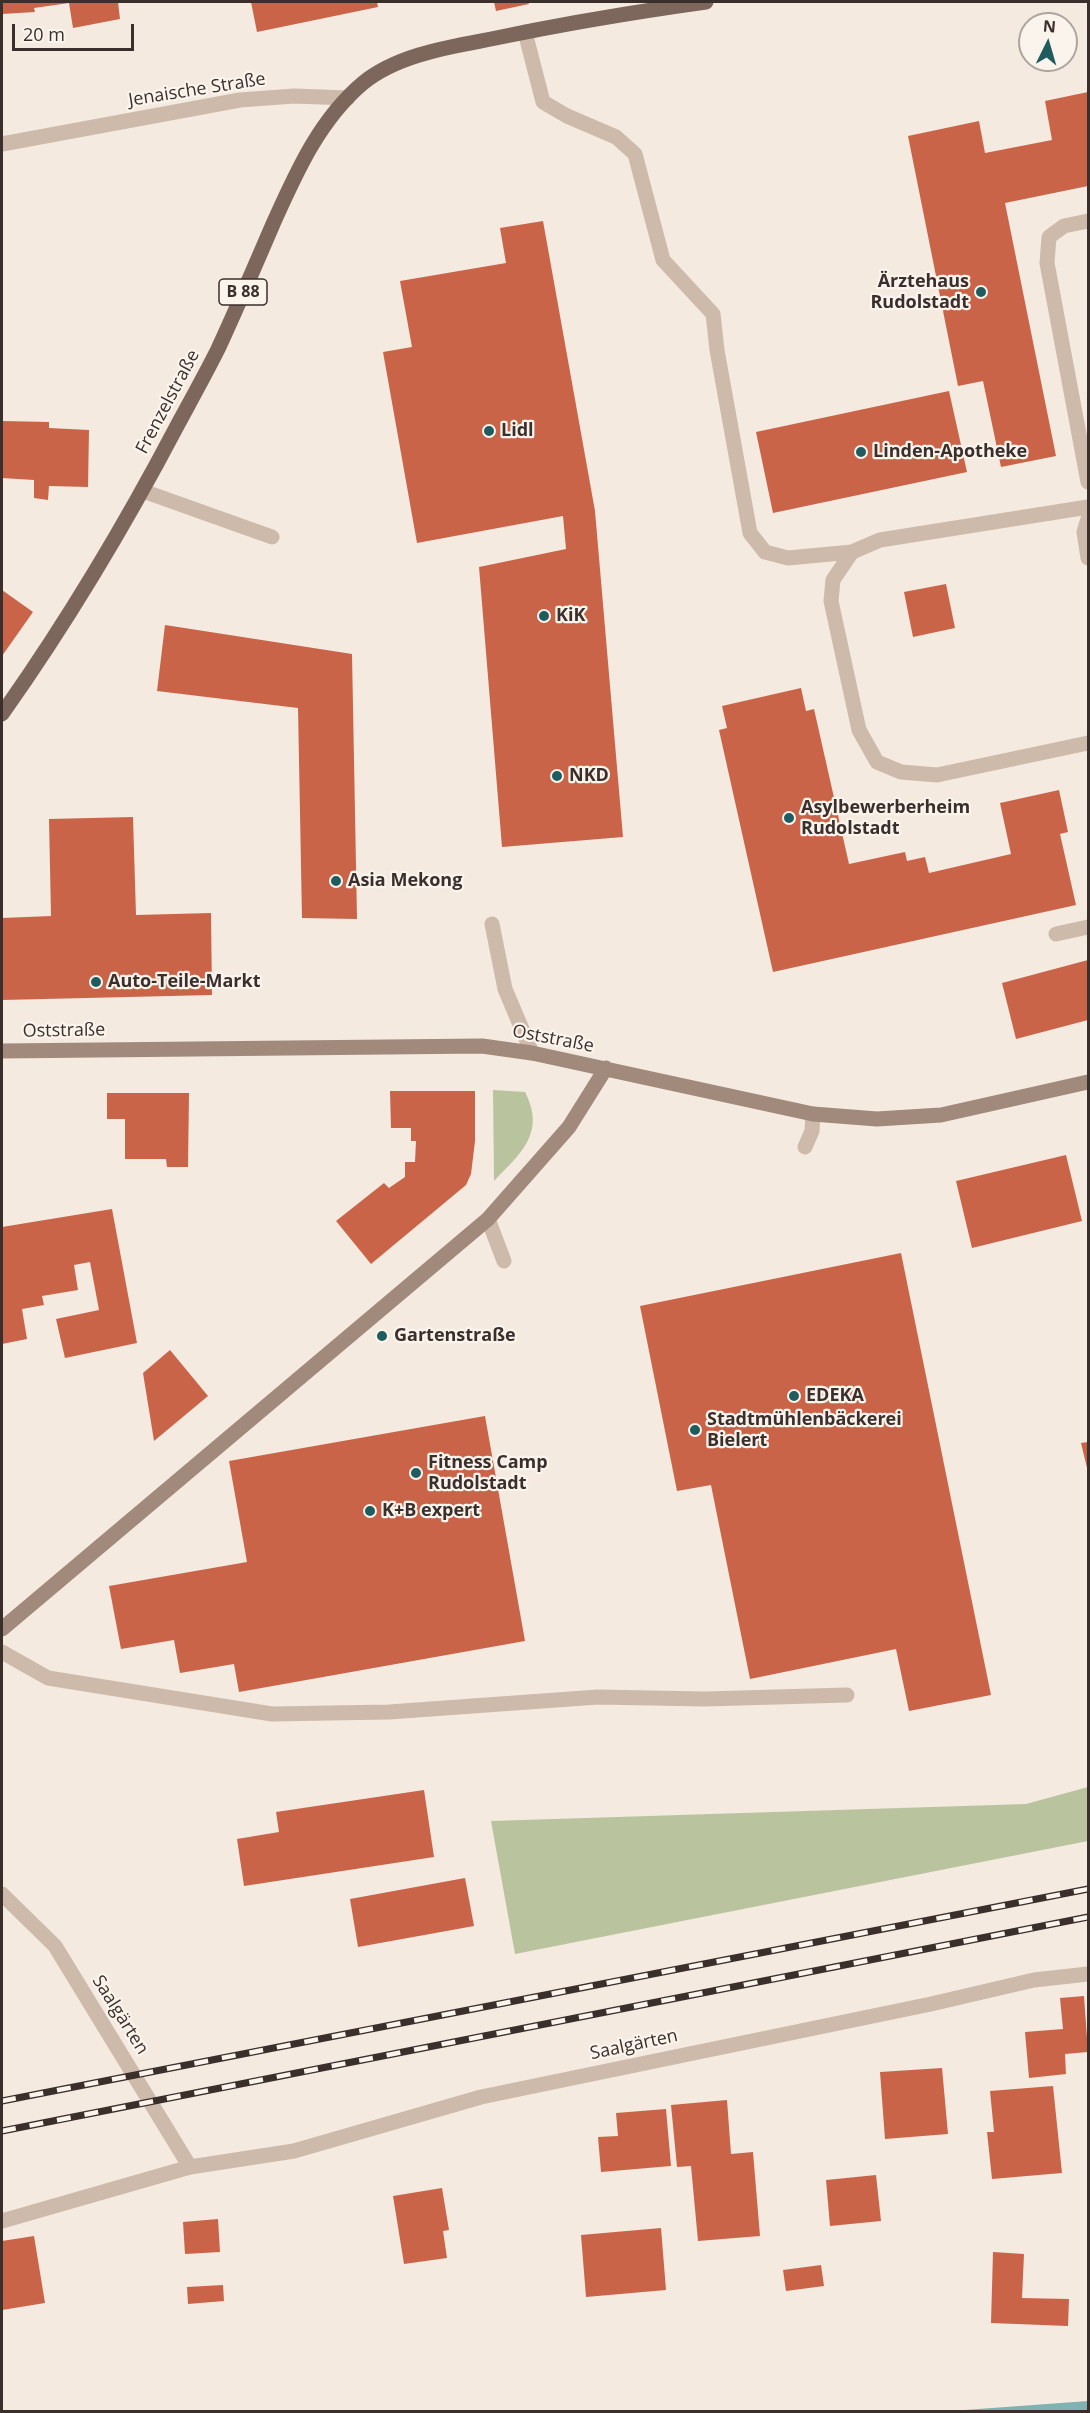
<!DOCTYPE html>
<meta charset="utf-8">
<style>
body{margin:0}
#map{position:relative;width:1090px;height:2413px;overflow:hidden;background:#f4eae0;font-family:"Open Sans",sans-serif}
canvas{display:block}
.frame{position:absolute;inset:0;border:3px solid #3b2f2b;pointer-events:none}
.north{position:absolute;left:1018px;top:12px;width:60px;height:60px;box-sizing:border-box;background:#fbf4ed;border:2px solid #aea59f;border-radius:50%;rotate:5deg;font-size:16px;font-weight:700;line-height:24px;text-align:center;color:#3b2f2b}
.north::after{content:'';display:block;margin:auto;width:21px;height:27px;background:#1e5c5f;clip-path:polygon(50% 0,100% 100%,50% 72%,0 100%)}
.scale{position:absolute;left:12px;top:24px;width:122px;height:27px;box-sizing:border-box;border:3px solid #3b2f2b;border-top:0;padding-left:8px;font-size:18px;line-height:21px;white-space:nowrap;color:#3b2f2b;-webkit-text-stroke:4px #fbf4ed;paint-order:stroke}
</style>
<div id="map">
<canvas width="1090" height="2413"></canvas>
<div class="frame"></div>
<div class="north">N</div>
<div class="scale">20 m</div>
</div>
<script>
const ctx = document.querySelector('canvas').getContext('2d');
ctx.lineJoin = 'round';
function paint(path, color) { ctx.fillStyle = color; ctx.fill(path, 'evenodd'); }
function trace(path, color, width, dash) { ctx.strokeStyle = color; ctx.lineWidth = width; ctx.lineCap = dash ? 'butt' : 'round'; ctx.setLineDash(dash || []); ctx.stroke(path); }
function write(font, color, halo, rows, align = 'center') {
  ctx.font = font + ' "Open Sans",sans-serif'; ctx.lineWidth = 4.5; ctx.setLineDash([]); ctx.textBaseline = 'middle'; ctx.strokeStyle = halo; ctx.fillStyle = color; for (const [text, x, y, turn = 0] of rows) {
    ctx.save(); ctx.translate(x, y); ctx.rotate((+turn || 0) * Math.PI / 180); ctx.textAlign = isNaN(turn) ? turn : align; if (halo) ctx.strokeText(text, 0, 0); ctx.fillText(text, 0, 0); ctx.restore();
  }
}
paint(new Path2D(`
 M493,1090L525,1092C546,1133 521,1153 494,1181Z
 M1088,1787V1841L515,1954L491,1821L1026,1804Z`), '#b9c49f');
paint(new Path2D(`
 M1088,2401V2411H951Z`), '#7eb2b3');
paint(new Path2D(`
 M2,2H118L120,19L73,28L69,3L34,8L35,12L2,14Z
 M251,2H377L378,7L257,32Z
 M494,2H528L529,4L496,11Z
 M1088,92V186L1005,203L1056,456L1001,467L983,381L958,386L908,136L979,121L985,153L1052,140L1045,101Z
 M543,221L595,511L623,837L502,847L479,567L566,549L563,516L417,543L383,352L412,347L400,281L506,263L500,228Z
 M949,391L967,472L773,513L756,432Z
 M2,421L49,422V428L89,430L88,487L49,486L48,500L34,498V480L2,478Z
 M946,584L955,628L913,637L904,592Z
 M2,590L33,612L2,656Z
 M165,625L352,654L357,919L302,918L298,708L157,691Z
 M801,688L806,711L814,709L849,864L905,852L907,861L925,857L929,873L1011,854L1000,803L1059,790L1068,832L1060,834L1076,905L773,972L719,730L727,728L722,706Z
 M133,817L136,915L211,913L212,995L2,1000V918L51,916L49,819Z
 M1088,960V1020L1016,1039L1002,983Z
 M390,1091H475V1141L471,1174L466,1185L371,1264L336,1221L384,1183L389,1188L405,1177V1162H415L416,1141H411V1128H391Z
 M107,1093H189L188,1167H167L166,1159H125V1119H107Z
 M1066,1155L1082,1221L972,1248L956,1181Z
 M112,1209L137,1343L65,1358L56,1319L99,1310L90,1262L74,1265L78,1290L42,1296L44,1305L22,1309L27,1339L2,1344V1227Z
 M901,1253L991,1695L909,1711L896,1649L750,1679L711,1485L677,1491L640,1306Z
 M170,1350L208,1396L154,1441L143,1373Z
 M485,1416L525,1641L239,1692L234,1664L180,1673L174,1640L121,1649L109,1586L247,1562L229,1461Z
 M1088,1442V1472L1081,1443Z
 M424,1790L434,1857L244,1886L237,1839L279,1832L276,1812Z
 M465,1878L474,1926L358,1947L350,1899Z
 M1084,1996L1088,2052L1065,2054L1066,2074L1029,2078L1025,2032L1063,2029L1060,1998Z
 M942,2068L948,2134L885,2139L880,2072Z
 M1053,2086L1062,2173L992,2179L987,2132H994L990,2091Z
 M727,2100L731,2154L753,2152L760,2236L698,2241L691,2166L677,2167L671,2105Z
 M666,2109L671,2166L601,2172L598,2137L618,2136L616,2113Z
 M876,2175L881,2221L830,2226L826,2180Z
 M442,2188L449,2230L443,2231L447,2258L404,2264L393,2196Z
 M218,2219L220,2252L185,2254L183,2222Z
 M661,2228L666,2290L586,2297L581,2235Z
 M34,2236L45,2303L2,2310V2241Z
 M993,2252L1024,2254L1022,2298L1069,2299L1068,2326L991,2323Z
 M821,2265L824,2286L786,2291L783,2270Z
 M223,2285L224,2301L188,2304L187,2287Z`), '#ca6449');
trace(new Path2D(`
 M525,32L543,102L567,116L616,137L635,154L663,260L713,314L717,350L750,533L765,552L788,558L852,552
 M1088,221L1064,226L1049,237L1047,263L1088,482
 M143,491L272,537
 M1088,507L880,540L852,552L833,580L831,601L859,730L877,762L901,772L937,775L1088,743
 M1088,519L1084,532L1088,558
 M492,924L505,989L532,1053
 M1056,934L1088,927
 M805,1147L812,1131L813,1114
 M488,1219L504,1261
 M2,1652L48,1678L272,1714L389,1712L598,1697L705,1699L847,1695`), '#cdbaab', 15);
trace(new Path2D(`
 M2,144L240,100L294,96L348,98
 M2,1894L55,1946L190,2167L294,2151L481,2097L931,2004L1034,1980L1088,1974
 M2,2221L190,2167`), '#cdbaab', 15);
trace(new Path2D(`
 M2,1051L482,1046L532,1053L813,1114L877,1119L941,1115L1088,1082
 M2,1629L488,1219L569,1127L606,1068`), '#a1897c', 15);
trace(new Path2D(`
 M2,714C67,622 125,525 177,426C191,400 205,375 218,349C237,308 255,266 273,224C296,173 319,120 363,83C397,55 449,47 491,39C562,24 634,12 706,2`), '#7d665b', 15);
const rail = new Path2D(`
 M2,2101L1088,1889
 M2,2131L1088,1917`);
trace(rail, '#3b2f2b', 7);
trace(rail, '#fbf4ed', 4.5, [14]);
for (const [x, y, r, color] of [
 [981,292,6,"#1e5c5f"],
 [489,431,6,"#1e5c5f"],
 [861,452,6,"#1e5c5f"],
 [544,616,6,"#1e5c5f"],
 [557,776,6,"#1e5c5f"],
 [789,818,6,"#1e5c5f"],
 [336,881,6,"#1e5c5f"],
 [96,982,6,"#1e5c5f"],
 [382,1336,6,"#1e5c5f"],
 [794,1396,6,"#1e5c5f"],
 [695,1430,6,"#1e5c5f"],
 [416,1473,6,"#1e5c5f"],
 [370,1511,6,"#1e5c5f"]
]) { const dot = new Path2D(); dot.arc(x, y, r, 0, 2 * Math.PI); ctx.fillStyle = color; ctx.fill(dot); trace(dot, '#fbf4ed', 2); }
for (const [x, y, w] of [
 [243,292,48]
]) { const box = new Path2D(); box.roundRect(x - w / 2, y - 13, w, 26, 4.5); ctx.fillStyle = '#fbf4ed'; ctx.fill(box); trace(box, '#3b2f2b', 1.5); }
write('bold 16px', '#3b2f2b', null, [
 ["B 88",243,292]
]);
write('18px', '#3b2f2b', '#fbf4ed', [
 ["Jenaische Straße",197,90,-9],
 ["Frenzelstraße",168,402,-62],
 ["Oststraße",64,1031,-1],
 ["Oststraße",553,1039,11],
 ["Saalgärten",120,2015,58],
 ["Saalgärten",634,2045,-12]
]);
write('bold 18px', '#3b2f2b', '#fbf4ed', [
 ["Ärztehaus",969,282,"right"],
 ["Rudolstadt",969,303,"right"],
 ["Lidl",501,431],
 ["Linden-Apotheke",873,452],
 ["KiK",556,616],
 ["NKD",569,776],
 ["Asylbewerberheim",801,808],
 ["Rudolstadt",801,829],
 ["Asia Mekong",348,881],
 ["Auto-Teile-Markt",108,982],
 ["Gartenstraße",394,1336],
 ["EDEKA",806,1396],
 ["Stadtmühlenbäckerei",707,1420],
 ["Bielert",707,1441],
 ["Fitness Camp",428,1463],
 ["Rudolstadt",428,1484],
 ["K+B expert",382,1511]
], 'left');
</script>
